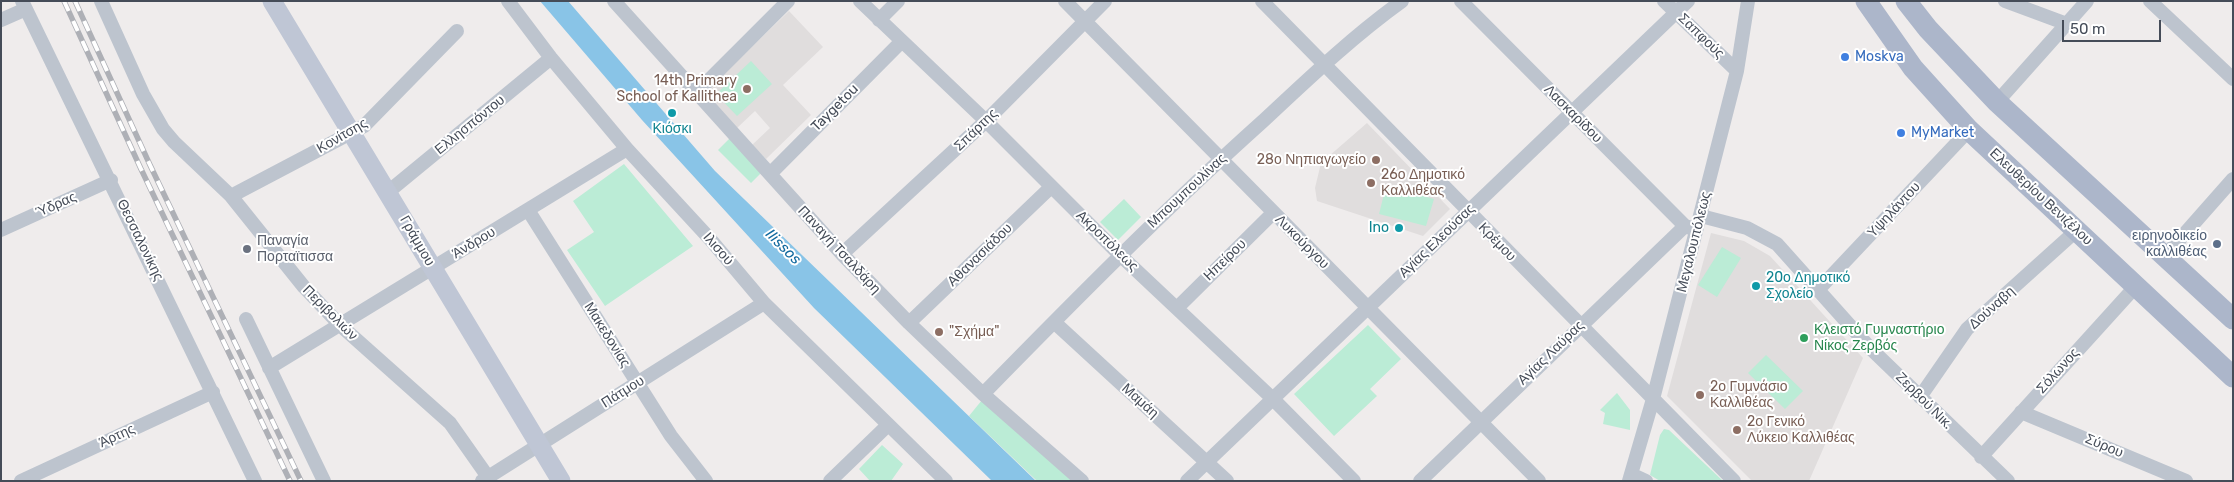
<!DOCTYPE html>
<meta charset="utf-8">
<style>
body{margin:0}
#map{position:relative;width:2234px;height:482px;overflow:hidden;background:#efecec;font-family:Rubik,sans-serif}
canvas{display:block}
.frame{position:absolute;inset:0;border:2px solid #454c58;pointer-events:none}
.scale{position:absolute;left:2062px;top:20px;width:99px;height:22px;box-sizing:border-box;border:2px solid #454c58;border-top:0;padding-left:6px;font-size:15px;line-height:18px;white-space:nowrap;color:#454c58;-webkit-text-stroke:4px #fff;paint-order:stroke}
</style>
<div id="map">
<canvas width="2234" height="482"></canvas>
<div class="frame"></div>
<div class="scale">50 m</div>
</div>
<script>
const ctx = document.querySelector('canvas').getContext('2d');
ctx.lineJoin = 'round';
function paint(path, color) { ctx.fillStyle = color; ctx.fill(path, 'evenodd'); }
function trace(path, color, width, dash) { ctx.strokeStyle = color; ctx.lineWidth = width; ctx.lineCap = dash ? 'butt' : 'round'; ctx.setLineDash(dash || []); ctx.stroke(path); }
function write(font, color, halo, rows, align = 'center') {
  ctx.font = font + ' Rubik,sans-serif'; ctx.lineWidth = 4; ctx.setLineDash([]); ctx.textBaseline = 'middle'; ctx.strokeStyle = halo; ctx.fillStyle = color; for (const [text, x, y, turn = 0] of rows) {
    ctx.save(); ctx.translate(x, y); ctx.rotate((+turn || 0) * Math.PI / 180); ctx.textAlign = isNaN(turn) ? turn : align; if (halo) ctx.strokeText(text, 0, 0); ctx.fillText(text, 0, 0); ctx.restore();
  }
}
paint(new Path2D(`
 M789,11L823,47L783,85L811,115L766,159L752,145L770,128L755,111L737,128L703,94Z
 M1367,123L1450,209L1423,236L1317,201L1315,188L1321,163Z
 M1711,233L1744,241L1770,256L1863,358L1809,481H1752L1667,396Z`), '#e0dddd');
paint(new Path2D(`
 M751,61L772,84L737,116L716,94Z
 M731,137L763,171L751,183L718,150Z
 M624,164L693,246L605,306L567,250L594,232L573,201Z
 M1386,186L1434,199L1426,226L1379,214Z
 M1124,199L1141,217L1118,240L1100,222Z
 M1722,247L1741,258L1717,297L1698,285Z
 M1368,325L1401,359L1370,389L1377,396L1334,436L1294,394Z
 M1766,355L1803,391L1785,409L1748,373Z
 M1617,393L1630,410V430L1603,424L1605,413L1600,410Z
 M982,400L1076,481H1037L969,416Z
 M1664,429L1669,430L1723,481H1660L1650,475L1660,435Z
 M882,445L903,464L891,481H870L859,469Z`), '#bbecd6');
paint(new Path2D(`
 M540,1H568L715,171L1036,481H992L814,308L642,120Z`), '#89c4e7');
trace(new Path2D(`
 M22,1L255,481
 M101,1L143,94L163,129L174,142L231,196L304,287L340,325L450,423L488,477
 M508,1L551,58L627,149L710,239L764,303L946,481
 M614,1L842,254L909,323L983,394L1082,481
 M860,1L986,121L1120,255L1273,399L1354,481
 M1065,1L1539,481
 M1262,1L1734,481
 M1461,1L1685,226L1694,229
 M1664,1L1737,71
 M2005,1L2067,24
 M2150,1L2233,79
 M1,20L26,9
 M879,20L898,1
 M695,94L788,1
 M1997,102L2087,1
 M770,174L901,42
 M388,192L551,58
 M231,196L364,126L457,31
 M528,210L671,436L706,481
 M1701,216L1747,228L1777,244L1870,348L2008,481
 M1,230L111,180
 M842,254L986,121L1105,1
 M2165,256L2233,179
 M1818,290L1969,130
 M1178,307L1273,213
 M246,319L324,481
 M1054,322L1227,481
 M909,323L1051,187
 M269,368L627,149
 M983,394C1074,301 1165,209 1262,122C1307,80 1352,37 1402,1
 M1920,397L1967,329L2077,230
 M2021,412L2186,481
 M1981,457L2136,286
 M1631,474L1646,481
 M21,481L213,392
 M482,481L764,303
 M830,481L887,426
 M1187,481L1688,1
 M1420,481L1685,226
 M1629,481L1653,399L1737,71L1748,1`), '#bdc4ce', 14);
trace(new Path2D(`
 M272,1L561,481`), '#bfc6d5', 19);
trace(new Path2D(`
 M1866,1L1913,68L1969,130L2233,377
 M1906,1L1928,29L1997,102L2233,319`), '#acb6ca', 21);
const rail = new Path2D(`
 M64,1L141,169L290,481
 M75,1L150,165L301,481`);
trace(rail, '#aeb0b6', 5.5);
trace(rail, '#fff', 4, [11]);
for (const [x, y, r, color] of [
 [1845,57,5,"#3f7fe0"],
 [747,89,5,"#8d6e63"],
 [672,113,5,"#0f9aa8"],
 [1901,133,5,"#3f7fe0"],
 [1376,160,5,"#8d6e63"],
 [1371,183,5,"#8d6e63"],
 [1399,228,5,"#0f9aa8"],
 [2217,244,5,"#5c6f8a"],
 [247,249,5,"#6b7280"],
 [1756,286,5,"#0f9aa8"],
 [939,332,5,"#8d6e63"],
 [1804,338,5,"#2e9e5b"],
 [1700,395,5,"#8d6e63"],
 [1737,430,5,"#8d6e63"]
]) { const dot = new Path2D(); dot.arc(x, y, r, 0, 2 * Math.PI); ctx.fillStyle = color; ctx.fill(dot); trace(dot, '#fff', 2); }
write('14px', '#454c58', '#fff', [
 ["Σαπφούς",1701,36,44],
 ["Taygetou",835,108,-45],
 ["Λασκαρίδου",1573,114,45],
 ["Ελλησπόντου",470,125,-39],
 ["Σπάρτης",976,130,-44],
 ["Κονίτσης",342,136,-30],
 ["Μπουμπουλίνας",1187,191,-43],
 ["Ελευθερίου Βενιζέλου",2041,197,43],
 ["Ύδρας",56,205,-24],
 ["Υψηλάντου",1894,210,-47],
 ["Θεσσαλονίκης",140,240,64],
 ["Γράμμου",417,241,60],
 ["Ακροπόλεως",1107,241,44],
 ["Αγίας Ελεούσας",1437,241,-44],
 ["Λυκούργου",1302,242,45],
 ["Κρέμου",1497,242,46],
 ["Μεγαλουπόλεως",1694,242,-76],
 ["Άνδρου",474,243,-31],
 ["Ιλισού",718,249,49],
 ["Παναγή Τσαλδάρη",839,250,47],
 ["Αθανασιάδου",980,255,-44],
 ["Ηπείρου",1225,260,-44],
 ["Δούναβη",1992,308,-42],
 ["Περιβολιών",330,313,45],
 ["Μακεδονίας",607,335,58],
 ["Αγίας Λαύρας",1551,353,-44],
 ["Σόλωνος",2058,371,-48],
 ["Πάτμου",623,392,-32],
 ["Μαμάη",1140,401,42],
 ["Ζερβού Νικ.",1924,401,45],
 ["Άρτης",117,436,-25],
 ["Σύρου",2104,446,23]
]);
write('14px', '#366cbe', '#fff', [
 ["Moskva",1855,57],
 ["MyMarket",1911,133]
], 'left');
write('14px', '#785e54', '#fff', [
 ["14th Primary",737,81,"right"],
 ["School of Kallithea",737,97,"right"],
 ["28ο Νηπιαγωγείο",1366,160,"right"],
 ["26ο Δημοτικό",1381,175],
 ["Καλλιθέας",1381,191],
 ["\"Σχήμα\"",949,332],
 ["2ο Γυμνάσιο",1710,387],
 ["Καλλιθέας",1710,403],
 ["2ο Γενικό",1747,422],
 ["Λύκειο Καλλιθέας",1747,438]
], 'left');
write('14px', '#0d838f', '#fff', [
 ["Κιόσκι",672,129],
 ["Ino",1389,228,"right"],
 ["20ο Δημοτικό",1766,278,"left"],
 ["Σχολείο",1766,294,"left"]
]);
write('14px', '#4e5e75', '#fff', [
 ["ειρηνοδικείο",2207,236],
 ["καλλιθέας",2207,252]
], 'right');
write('14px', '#5b616d', '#fff', [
 ["Παναγία",257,241],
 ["Πορταϊτισσα",257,257]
], 'left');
write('14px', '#27864d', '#fff', [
 ["Κλειστό Γυμναστήριο",1814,330],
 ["Νίκος Ζερβός",1814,346]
], 'left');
write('italic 15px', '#126a9f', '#fff', [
 ["Ilissos",783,247,45]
]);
</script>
